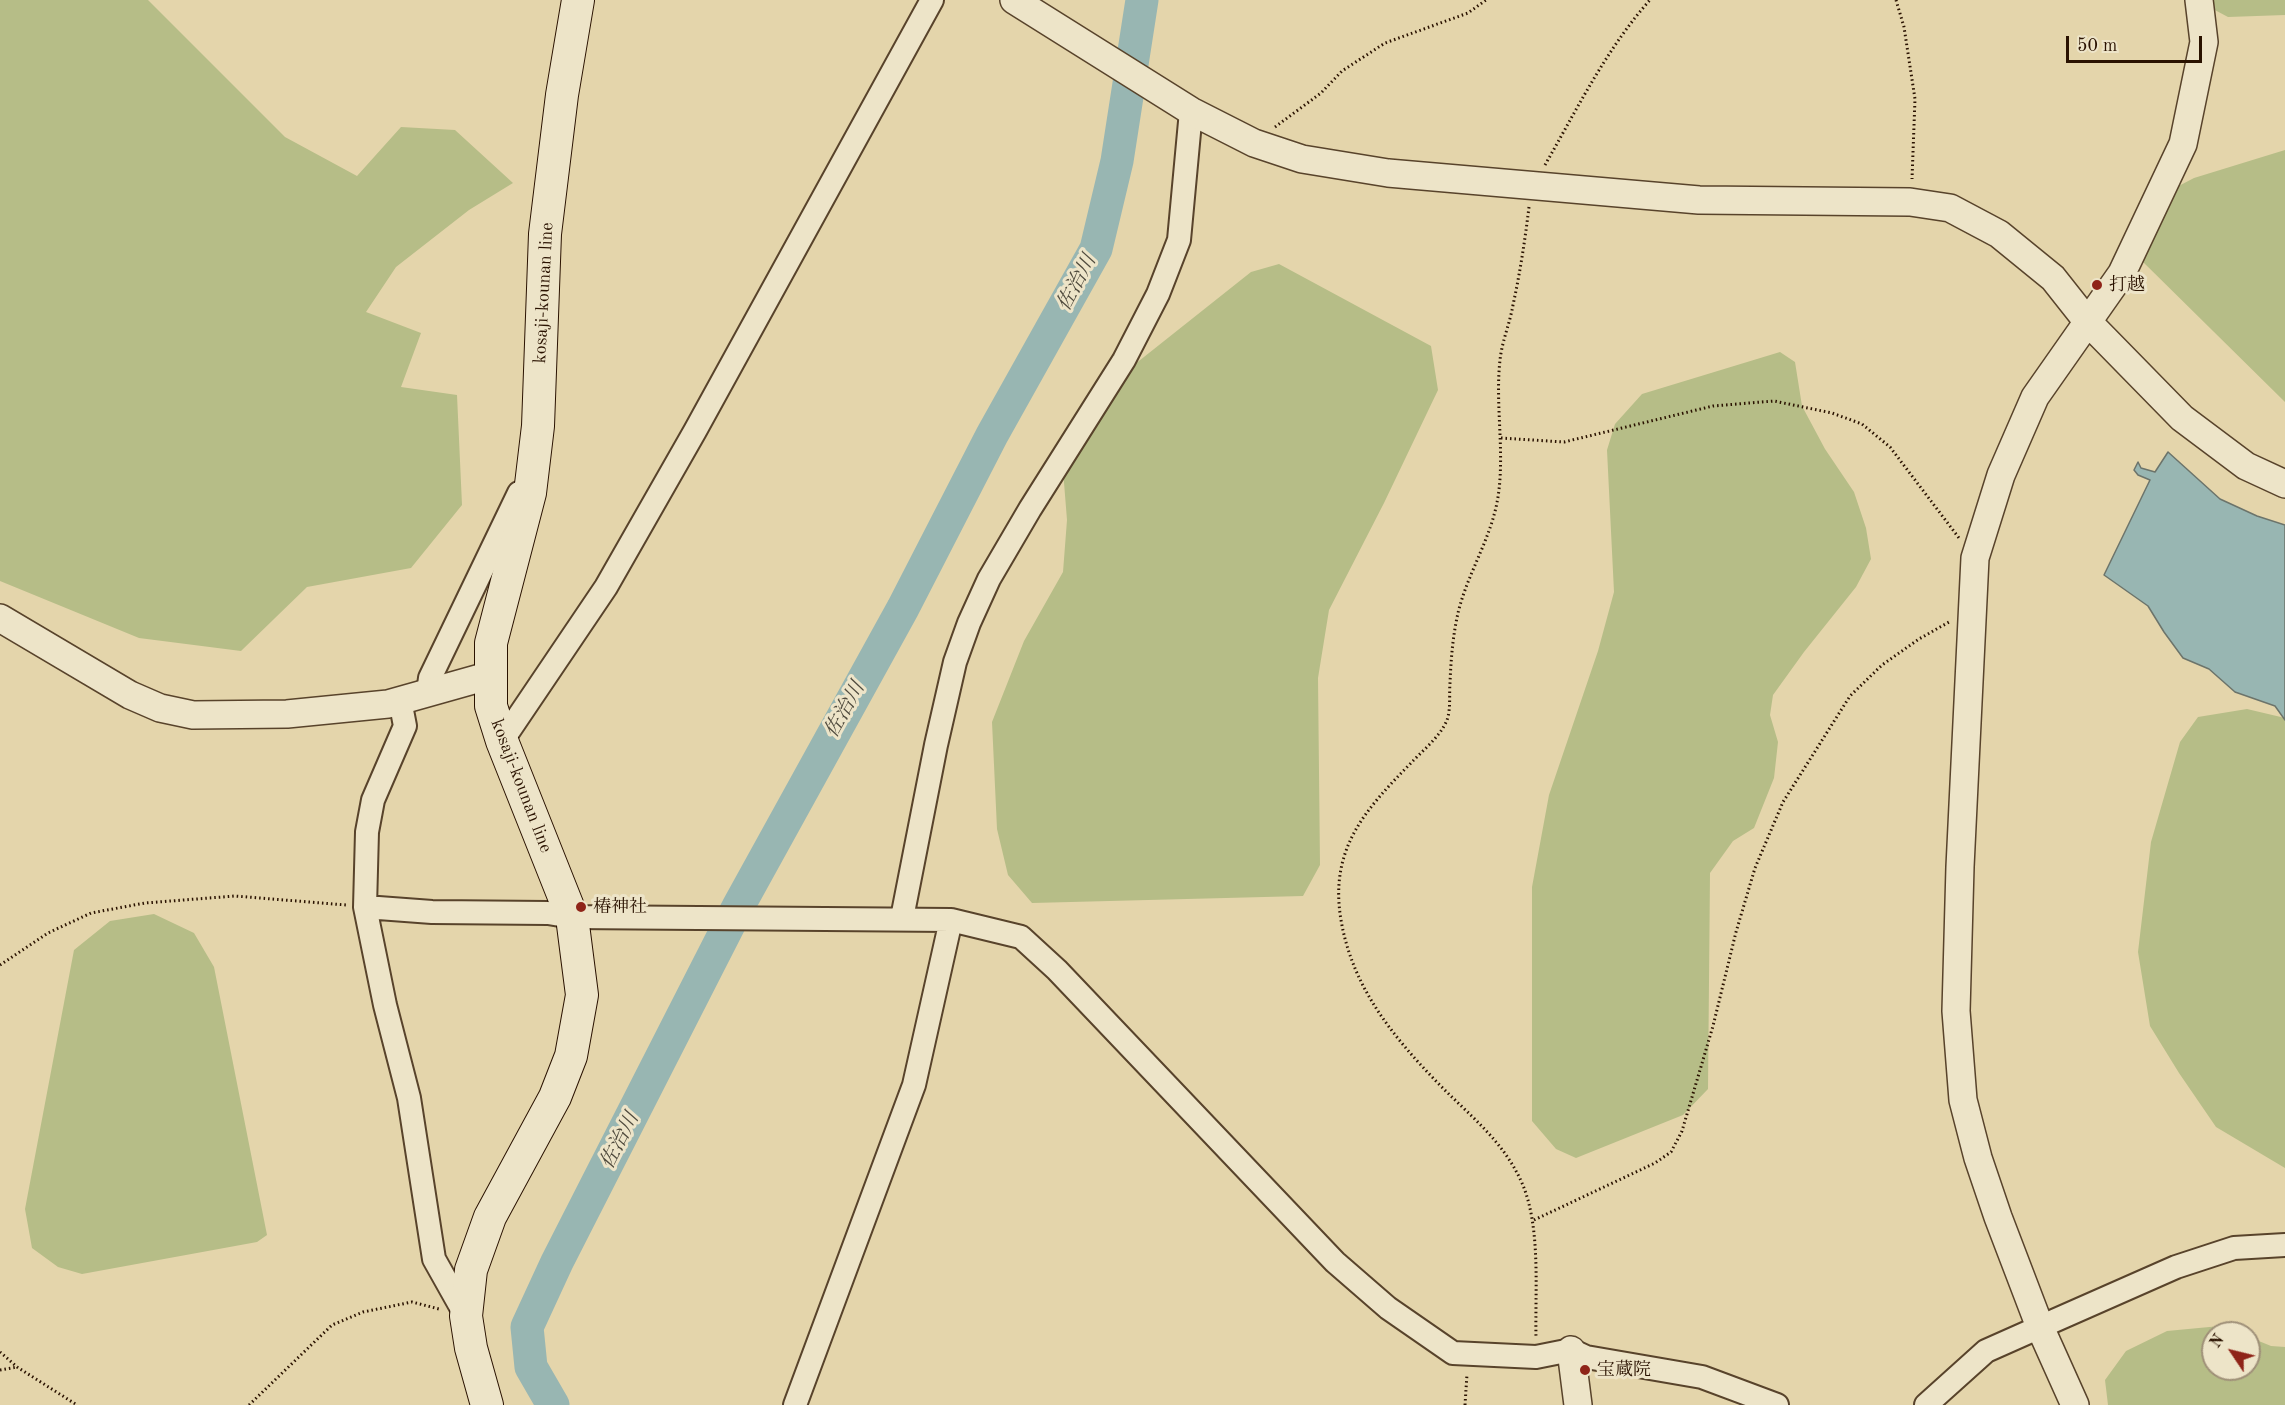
<!DOCTYPE html>
<meta charset="utf-8">
<style>
body{margin:0}
#map{position:relative;width:2285px;height:1405px;overflow:hidden;background:#e4d5ab;font-family:"Old Standard TT",serif}
canvas{display:block}
.north{position:absolute;left:2201px;top:1321px;width:60px;height:60px;box-sizing:border-box;background:#ede4c8;border:2px solid #9f9078;border-radius:50%;rotate:305deg;font-size:16px;font-weight:700;line-height:24px;text-align:center;color:#2a1200}
.north::after{content:'';display:block;margin:auto;width:21px;height:27px;background:#8f2418;clip-path:polygon(50% 0,100% 100%,50% 72%,0 100%)}
.scale{position:absolute;left:2066px;top:36px;width:136px;height:27px;box-sizing:border-box;border:3px solid #2a1200;border-top:0;padding-left:8px;font-size:18px;line-height:21px;white-space:nowrap;color:#2a1200;-webkit-text-stroke:4px #ede4c8;paint-order:stroke}
</style>
<div id="map">
<canvas width="2285" height="1405"></canvas>
<div class="north">N</div>
<div class="scale">50 m</div>
</div>
<script>
const ctx = document.querySelector('canvas').getContext('2d');
ctx.lineJoin = 'round';
function paint(path, color) { ctx.fillStyle = color; ctx.fill(path, 'evenodd'); }
function trace(path, color, width, dash) { ctx.strokeStyle = color; ctx.lineWidth = width; ctx.lineCap = dash ? 'butt' : 'round'; ctx.setLineDash(dash || []); ctx.stroke(path); }
function write(font, color, halo, rows, align = 'center') {
  ctx.font = font + ' "Old Standard TT","Noto Serif JP",serif'; ctx.lineWidth = 6; ctx.setLineDash([]); ctx.textBaseline = 'middle'; ctx.strokeStyle = halo; ctx.fillStyle = color; for (const [text, x, y, turn = 0] of rows) {
    ctx.save(); ctx.translate(x, y); ctx.rotate((+turn || 0) * Math.PI / 180); ctx.textAlign = isNaN(turn) ? turn : align; if (halo) ctx.strokeText(text, 0, 0); ctx.fillText(text, 0, 0); ctx.restore();
  }
}
paint(new Path2D(`
 M0,0H148L285,137L357,176L401,127L455,130L513,183L469,210L396,267L366,312L421,333L401,387L457,395L462,505L411,568L307,587L241,651L139,638L0,581Z
 M2196,0H2285V15L2228,17Z
 M2285,150V402L2141,260L2150,201L2194,178Z
 M1279,264L1431,346L1438,390L1384,503L1329,610L1318,678L1320,865L1303,896L1032,903L1008,875L997,829L992,722L1024,641L1063,572L1067,520L1061,445L1086,403L1251,272Z
 M1780,352L1795,362L1802,406L1825,449L1854,492L1866,528L1871,559L1856,587L1804,652L1773,695L1770,715L1778,742L1774,778L1754,828L1733,841L1710,873L1708,1089L1683,1115L1576,1158L1556,1149L1532,1121V887L1549,795L1598,651L1614,592L1607,450L1615,424L1642,394Z
 M2247,709L2285,718V1168L2216,1127L2179,1073L2150,1026L2138,952L2151,842L2180,742L2198,717Z
 M154,914L194,933L214,967L267,1235L257,1242L82,1274L58,1267L32,1248L25,1209L74,950L110,921Z
 M2220,1326L2238,1333H2213V1369H2249V1337L2271,1346L2285,1347V1405H2108L2105,1380L2126,1351L2167,1331Z`), '#b6bd87');
const water = new Path2D(`
 M2168,452L2220,499L2257,516L2285,525V720L2275,706L2235,692L2209,669L2183,658L2164,632L2148,606L2104,575L2150,480L2138,475L2134,470L2138,462L2141,468L2155,472Z`);
paint(water, '#98b6b2');
trace(water, '#6c746b', 1.5);
trace(new Path2D(`
 M553,1405L531,1367L527,1327L557,1262L738,907L903,608L992,435L1096,249L1117,161L1142,0`), '#98b6b2', 33);
const minor = new Path2D(`
 M428,693L430,678L519,493
 M400,700L405,726L373,800L367,832L365,907L385,1005L409,1098L434,1259L466,1316
 M502,741L606,587L695,431L932,0
 M365,907L432,912L548,913L572,917L951,920L1021,937L1057,970L1335,1262L1388,1308L1453,1353L1536,1357L1571,1350L1586,1357L1702,1377L1777,1405
 M902,918L936,745L955,662L969,623L989,579L1030,509L1124,360L1158,294L1179,240L1191,111
 M795,1405L914,1085L951,920
 M1926,1405L1986,1351L2040,1327L2176,1267L2234,1248L2285,1245`);
const tertiary = new Path2D(`
 M1014,0L1191,111L1254,143L1302,159L1388,173L1699,200L1910,202L1950,208L1999,234L2053,278L2087,321L2182,418L2246,466L2285,484
 M0,618L130,695L160,708L193,715L287,714L388,704L491,675
 M1571,1350L1578,1405
 M2075,1405L2040,1327L1998,1217L1978,1158L1963,1100L1956,1011L1960,867L1975,558L2001,475L2035,397L2122,273L2183,144L2204,42L2199,0`);
const secondary = new Path2D(`
 M487,1405L471,1348L466,1316L471,1270L490,1217L555,1097L571,1056L582,995L572,917L502,741L491,706V643L530,493L538,426L545,234L562,95L578,0`);
trace(minor, '#58432b', 26);
trace(tertiary, '#58432b', 30);
trace(secondary, '#2a1200', 34);
trace(new Path2D(`
 M1896,0L1904,27L1915,99L1912,179
 M1275,127L1321,93L1342,71L1385,43L1468,13L1486,0
 M1545,165C1577,109 1607,48 1650,0
 M1529,207C1525,240 1520,273 1513,305C1510,323 1502,341 1500,360C1495,405 1505,452 1498,497C1492,536 1469,571 1459,609C1453,633 1451,658 1450,683C1449,694 1451,709 1447,720C1440,737 1423,750 1411,763C1365,810 1329,849 1341,920C1352,985 1390,1033 1434,1079C1466,1113 1502,1138 1522,1183C1541,1227 1535,1290 1536,1337
 M1501,438L1564,442L1713,406L1774,401L1832,413L1862,424L1890,447L1959,538
 M0,965L48,933L91,913L145,903L235,896L346,905
 M1534,1220L1655,1163L1671,1152L1682,1131L1713,1026L1736,932L1755,868L1783,802L1850,696L1882,665L1919,639L1949,622
 M0,1352L17,1367L77,1405
 M0,1370L17,1367
 M249,1405L332,1325L363,1312L412,1302L439,1309
 M1465,1405L1467,1374`), '#2a1200', 3, [1.5, 3]);
trace(minor, '#ede4c8', 22);
trace(tertiary, '#ede4c8', 27);
trace(secondary, '#ede4c8', 32);
for (const [x, y, r, color] of [
 [2097,285,6,"#8f2418"],
 [581,907,6,"#8f2418"],
 [1585,1370,6,"#8f2418"]
]) { const dot = new Path2D(); dot.arc(x, y, r, 0, 2 * Math.PI); ctx.fillStyle = color; ctx.fill(dot); trace(dot, '#ede4c8', 2); }
write('18px', '#2a1200', '#ede4c8', [
 ["打越",2109,285],
 ["椿神社",593,907],
 ["宝蔵院",1597,1370]
], 'left');
write('18px', '#2a1200', '#ede4c8', [
 ["kosaji-kounan line",544,293,-87],
 ["kosaji-kounan line",521,786,69]
]);
write('italic 20px', '#504b3e', '#ede4c8', [
 ["佐治川",1077,283,-62],
 ["佐治川",845,710,-61],
 ["佐治川",620,1141,-63]
]);
</script>
